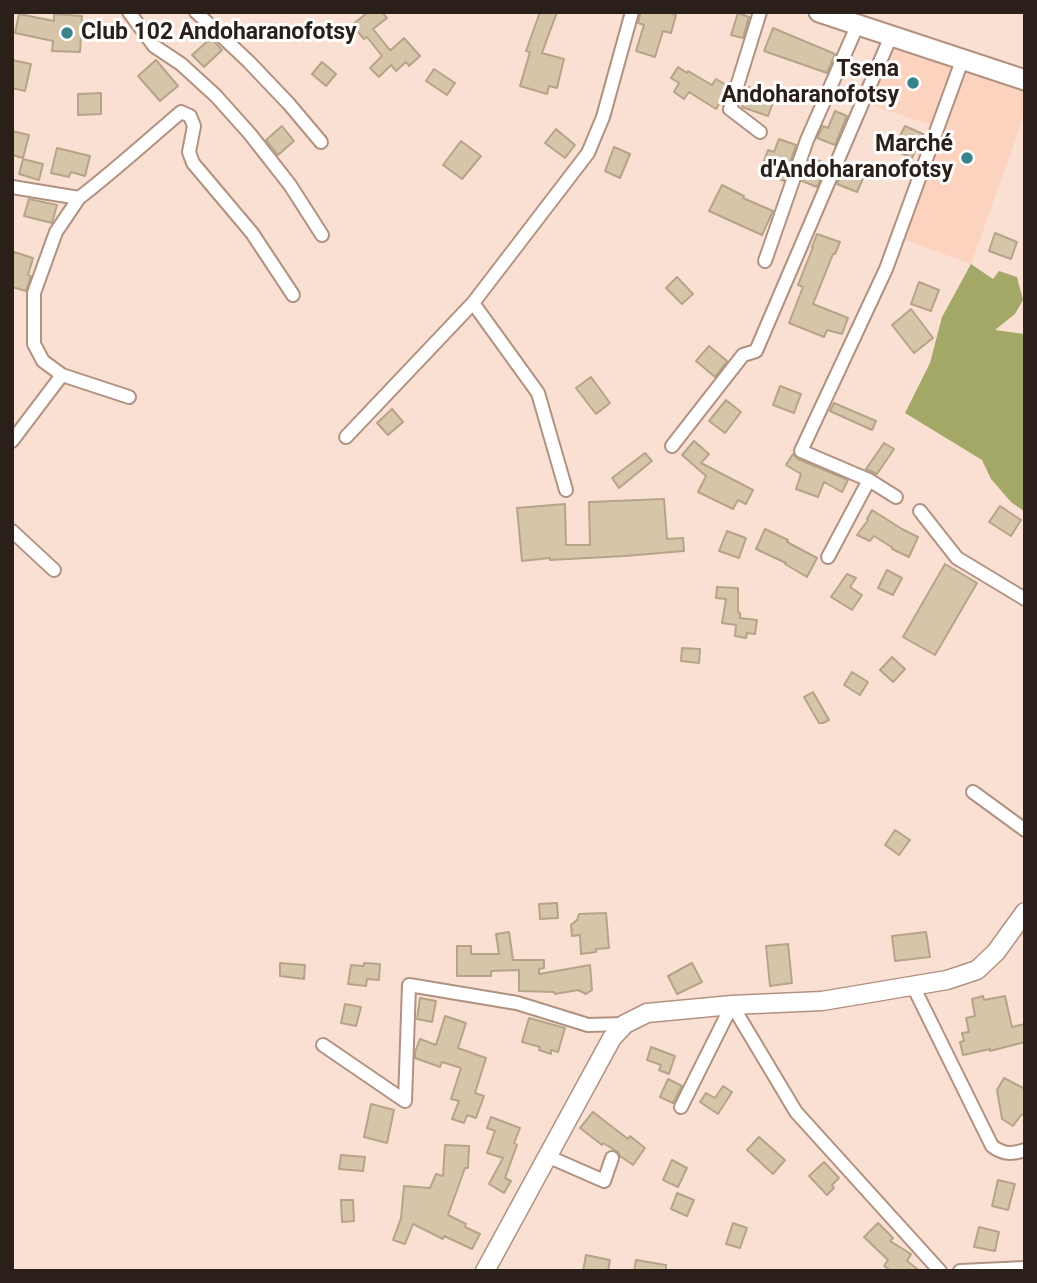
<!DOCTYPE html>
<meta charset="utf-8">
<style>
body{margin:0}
#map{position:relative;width:1037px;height:1283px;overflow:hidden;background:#fae0d2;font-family:Roboto,sans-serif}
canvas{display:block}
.frame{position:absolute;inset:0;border:14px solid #2b1f19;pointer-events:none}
</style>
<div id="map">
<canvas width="1037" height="1283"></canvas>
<div class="frame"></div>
</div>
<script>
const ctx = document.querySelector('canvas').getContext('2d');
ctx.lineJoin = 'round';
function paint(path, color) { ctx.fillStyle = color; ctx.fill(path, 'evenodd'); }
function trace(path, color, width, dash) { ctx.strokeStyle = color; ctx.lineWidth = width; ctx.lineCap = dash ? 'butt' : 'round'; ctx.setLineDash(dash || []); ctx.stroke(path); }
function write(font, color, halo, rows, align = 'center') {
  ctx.font = font + ' Roboto,sans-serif'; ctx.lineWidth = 6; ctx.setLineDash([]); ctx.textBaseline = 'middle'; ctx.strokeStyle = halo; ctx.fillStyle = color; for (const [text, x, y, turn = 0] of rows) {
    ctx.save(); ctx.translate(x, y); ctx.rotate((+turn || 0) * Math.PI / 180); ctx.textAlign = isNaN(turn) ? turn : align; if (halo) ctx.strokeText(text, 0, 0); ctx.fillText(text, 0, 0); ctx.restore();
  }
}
paint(new Path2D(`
 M895,43L956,62L934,126L868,104Z
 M963,58L1025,80V113L971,264L897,237Z`), '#fbd3be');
paint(new Path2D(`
 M971,264L993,279L999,271L1017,277L1023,300L1015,314L995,330L1024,334L1025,339V512L1011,502L991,479L982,460L905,413L930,363L942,317Z`), '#a4a867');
const building = new Path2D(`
 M368,12H382L387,18L373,29L389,49L391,50L404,38L420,56L409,66L406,62L396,71L391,65L379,77L370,68L382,56L367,37L364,39L352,25Z
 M540,12H557L542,53L564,59L557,88L549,86L547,94L520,86L530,52L526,51Z
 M641,12H668L676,15L671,33L663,31L655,57L636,51L644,25L638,23Z
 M738,13L749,17L743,38L731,35Z
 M19,14L54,21V14L82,16L80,52L52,51L53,41L15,33Z
 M773,28L835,54L827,73L764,51Z
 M211,38L222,50L204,67L192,55Z
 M12,60L31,64L25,91L12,88Z
 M156,60L178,86L160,101L138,76Z
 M322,62L336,74L326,86L312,74Z
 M678,67L687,73L688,71L712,85L716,79L728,86L725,95L716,109L689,92L684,99L674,92L679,83L671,78Z
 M434,69L455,83L447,95L426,81Z
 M749,87L775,97L768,116L742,107Z
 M101,93V114L78,115V94Z
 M835,111L847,116L835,145L817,138L823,126L828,128Z
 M282,126L294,141L278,155L266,140Z
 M905,126L923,134L912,158L885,146L891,135L899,138Z
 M556,129L575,145L565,158L545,143Z
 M12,131L29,135L23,158L12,155Z
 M779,139L796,145L784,181L760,172L768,150L774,152Z
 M461,141L481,156L462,179L443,165Z
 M614,147L630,154L620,178L605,171Z
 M57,148L90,156L85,176L71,172L69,177L51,173Z
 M810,157L827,164L817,187L802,181Z
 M23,159L43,164L39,180L19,174Z
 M844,168L864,176L857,192L837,184Z
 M722,185L744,196L743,198L773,211L762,235L709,211Z
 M29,199L57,205L52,223L24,216Z
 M995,233L1017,242L1011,259L989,251Z
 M817,234L840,242L835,254H833L813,304L848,318L842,334L827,330L824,337L789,323L803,287L798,285L813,247H812Z
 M14,252L33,258L28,275L31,276L26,291L12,287V260Z
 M677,277L693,294L682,304L666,288Z
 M919,282L939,290L931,311L911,304Z
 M911,309L933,338L914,353L892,325Z
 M709,346L727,361L715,377L696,361Z
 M591,377L610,403L596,414L576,388Z
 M780,386L801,394L794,413L773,405Z
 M726,400L741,412L725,433L709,421Z
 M834,403L876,421L872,430L830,411Z
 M392,409L403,422L388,435L377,423Z
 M694,441L709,454L701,463L753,490L746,504L738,500L733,509L698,492L706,476L682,455Z
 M884,443L894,449L877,474L866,469Z
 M645,453L652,461L619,488L612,478Z
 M793,454L798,459L848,480L842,492L824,482L818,497L796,489L801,474L786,465Z
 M664,499L667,539L683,538L684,551L625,556L550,560V558L522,561L517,508L565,504L566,545H590L589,502Z
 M1000,506L1021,520L1011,536L989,522Z
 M872,510L902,529L918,537L909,557L892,549L893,548L874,536L870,541L857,535L868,520L867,519Z
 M765,529L788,540L787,542L817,558L807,577L785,564L786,563L756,549Z
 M727,531L746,538L739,558L719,551Z
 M945,564L977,583L935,655L903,637Z
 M887,570L902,578L893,595L878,588Z
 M847,574L856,578L850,587L862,595L852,610L831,597Z
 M717,587L738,588V612L740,613V618L757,620L755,634L747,633L746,638L735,636L736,625L722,623L726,599L716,598Z
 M682,648L700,649L699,663L681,661Z
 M892,657L905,669L893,682L880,670Z
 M852,672L868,682L860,695L844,685Z
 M813,692L829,720L823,723H819L804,697Z
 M895,830L910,840L899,855L885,845Z
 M557,903L558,918L540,919L539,904Z
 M606,913L609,948L596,949V952L581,954L580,935L572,936L571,925L577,920L579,914Z
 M509,932L513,960H544V968L539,969V974L590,965L592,990L586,994L578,990L555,994L554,992L519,991V970L491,971V976H457V946H471V954H499L496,934Z
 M926,932L930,957L895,961L892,936Z
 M788,944L792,983L770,986L766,946Z
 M280,963L305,965L304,979L280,976Z
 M364,963L380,964L379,980L367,979L366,986L348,984L351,965L364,966Z
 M692,963L702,982L677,994L668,976Z
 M983,996L984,1000L1005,996L1012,1027L1025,1024V1042L990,1051V1049L963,1055L960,1042L964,1041L962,1033L969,1032L966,1018L975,1016L972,999Z
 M420,998L436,1001L432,1022L417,1019Z
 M345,1004L361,1007L356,1026L341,1023Z
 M445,1016L466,1023L458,1048L486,1058L475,1093L484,1096L476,1118L467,1115L464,1123L452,1119L459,1101L451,1099L461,1068L442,1062L440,1067L415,1058V1052L420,1039L436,1045Z
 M529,1018L565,1028L558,1052L551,1050V1054L539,1050L540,1047L522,1042Z
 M651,1047L675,1056L669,1074L659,1070L661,1065L647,1060Z
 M1004,1078L1025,1089V1114L1021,1115L1013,1126L1002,1119L997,1090Z
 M668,1079L682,1086L673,1103L660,1097Z
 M723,1086L732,1092L718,1114L700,1102L706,1093L715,1098Z
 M371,1104L394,1110L387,1143L364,1137Z
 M593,1112L628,1139L630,1136L645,1148L633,1165L620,1156L618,1152L603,1143L602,1145L580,1128Z
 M491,1117L520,1128L514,1143L517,1145L505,1178L511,1181L504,1193L489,1184L503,1158L487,1153L495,1131L487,1128Z
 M759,1137L785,1160L773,1174L747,1150Z
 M445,1145L469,1146L468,1168H465L448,1215L466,1224L465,1227L480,1234L472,1249L444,1236L443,1239L413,1224L405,1244L393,1240L401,1218L404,1186L430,1188L436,1174L443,1176Z
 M341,1155L365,1157L363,1171L339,1169Z
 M672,1160L687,1168L678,1187L663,1180Z
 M824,1162L839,1178L832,1185L834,1188L827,1195L809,1176Z
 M998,1180L1015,1184L1008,1210L992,1206Z
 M677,1193L694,1200L687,1216L671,1209Z
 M341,1200H353L354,1221L342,1222Z
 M733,1223L747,1228L740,1248L726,1244Z
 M878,1223L893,1238L890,1241L911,1254L907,1261L920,1271H891L884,1266L888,1260L864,1237Z
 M979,1227L999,1232L995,1251L974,1247Z
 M586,1255L610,1260L608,1271H583Z
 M636,1260L666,1265V1271H634Z`);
paint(building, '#d7c5a9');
trace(building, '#b5a488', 2);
const street = new Path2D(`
 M129,12L154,46L181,64L216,96L250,134L290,185L322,235
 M196,12L249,62L289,104L321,142
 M760,132L730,109L760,12
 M12,187L79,198C114,171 147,141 181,112L190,116L194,126L189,152L193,163L252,233L293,295
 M79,198L56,232L34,293V344L43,361L62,375L129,397
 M765,261L807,140L858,24
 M473,303L538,393L566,490
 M346,437L473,303L588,153L603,117L632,12
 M12,441L62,375
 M672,446L743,355L756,351L891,36
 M896,497L869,480L801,451L886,269L963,58
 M920,511L957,558L1025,599
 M12,531L54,570
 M828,557L869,480
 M973,792L1025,830
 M913,986L992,1146C1004,1155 1012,1154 1025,1150
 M323,1045L405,1101L409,985L517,1003L588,1025L625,1024
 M681,1107L732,1005L796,1112L940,1271
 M547,1156L604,1181L612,1158
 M960,1271L1025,1268`);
const secondary = new Path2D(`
 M485,1271L612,1038L625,1024L647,1013L732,1005L822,1001L947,980L977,970L996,952L1025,912`);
const primary = new Path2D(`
 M819,12L1025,80`);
trace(street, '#b19282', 16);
trace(secondary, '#b19282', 21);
trace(primary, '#b19282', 23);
trace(street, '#fff', 12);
trace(secondary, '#fff', 18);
trace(primary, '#fff', 19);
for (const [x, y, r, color] of [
 [67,33,7,"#3b838a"],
 [913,83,7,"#3b838a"],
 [967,158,7,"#3b838a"]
]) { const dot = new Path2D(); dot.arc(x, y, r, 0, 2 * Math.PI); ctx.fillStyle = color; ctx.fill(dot); trace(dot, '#fff', 2.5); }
write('bold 23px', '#2b1f19', '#fff', [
 ["Club 102 Andoharanofotsy",81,33,"left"],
 ["Tsena",899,70],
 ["Andoharanofotsy",899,96],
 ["Marché",953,145],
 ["d'Andoharanofotsy",953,171]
], 'right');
</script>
